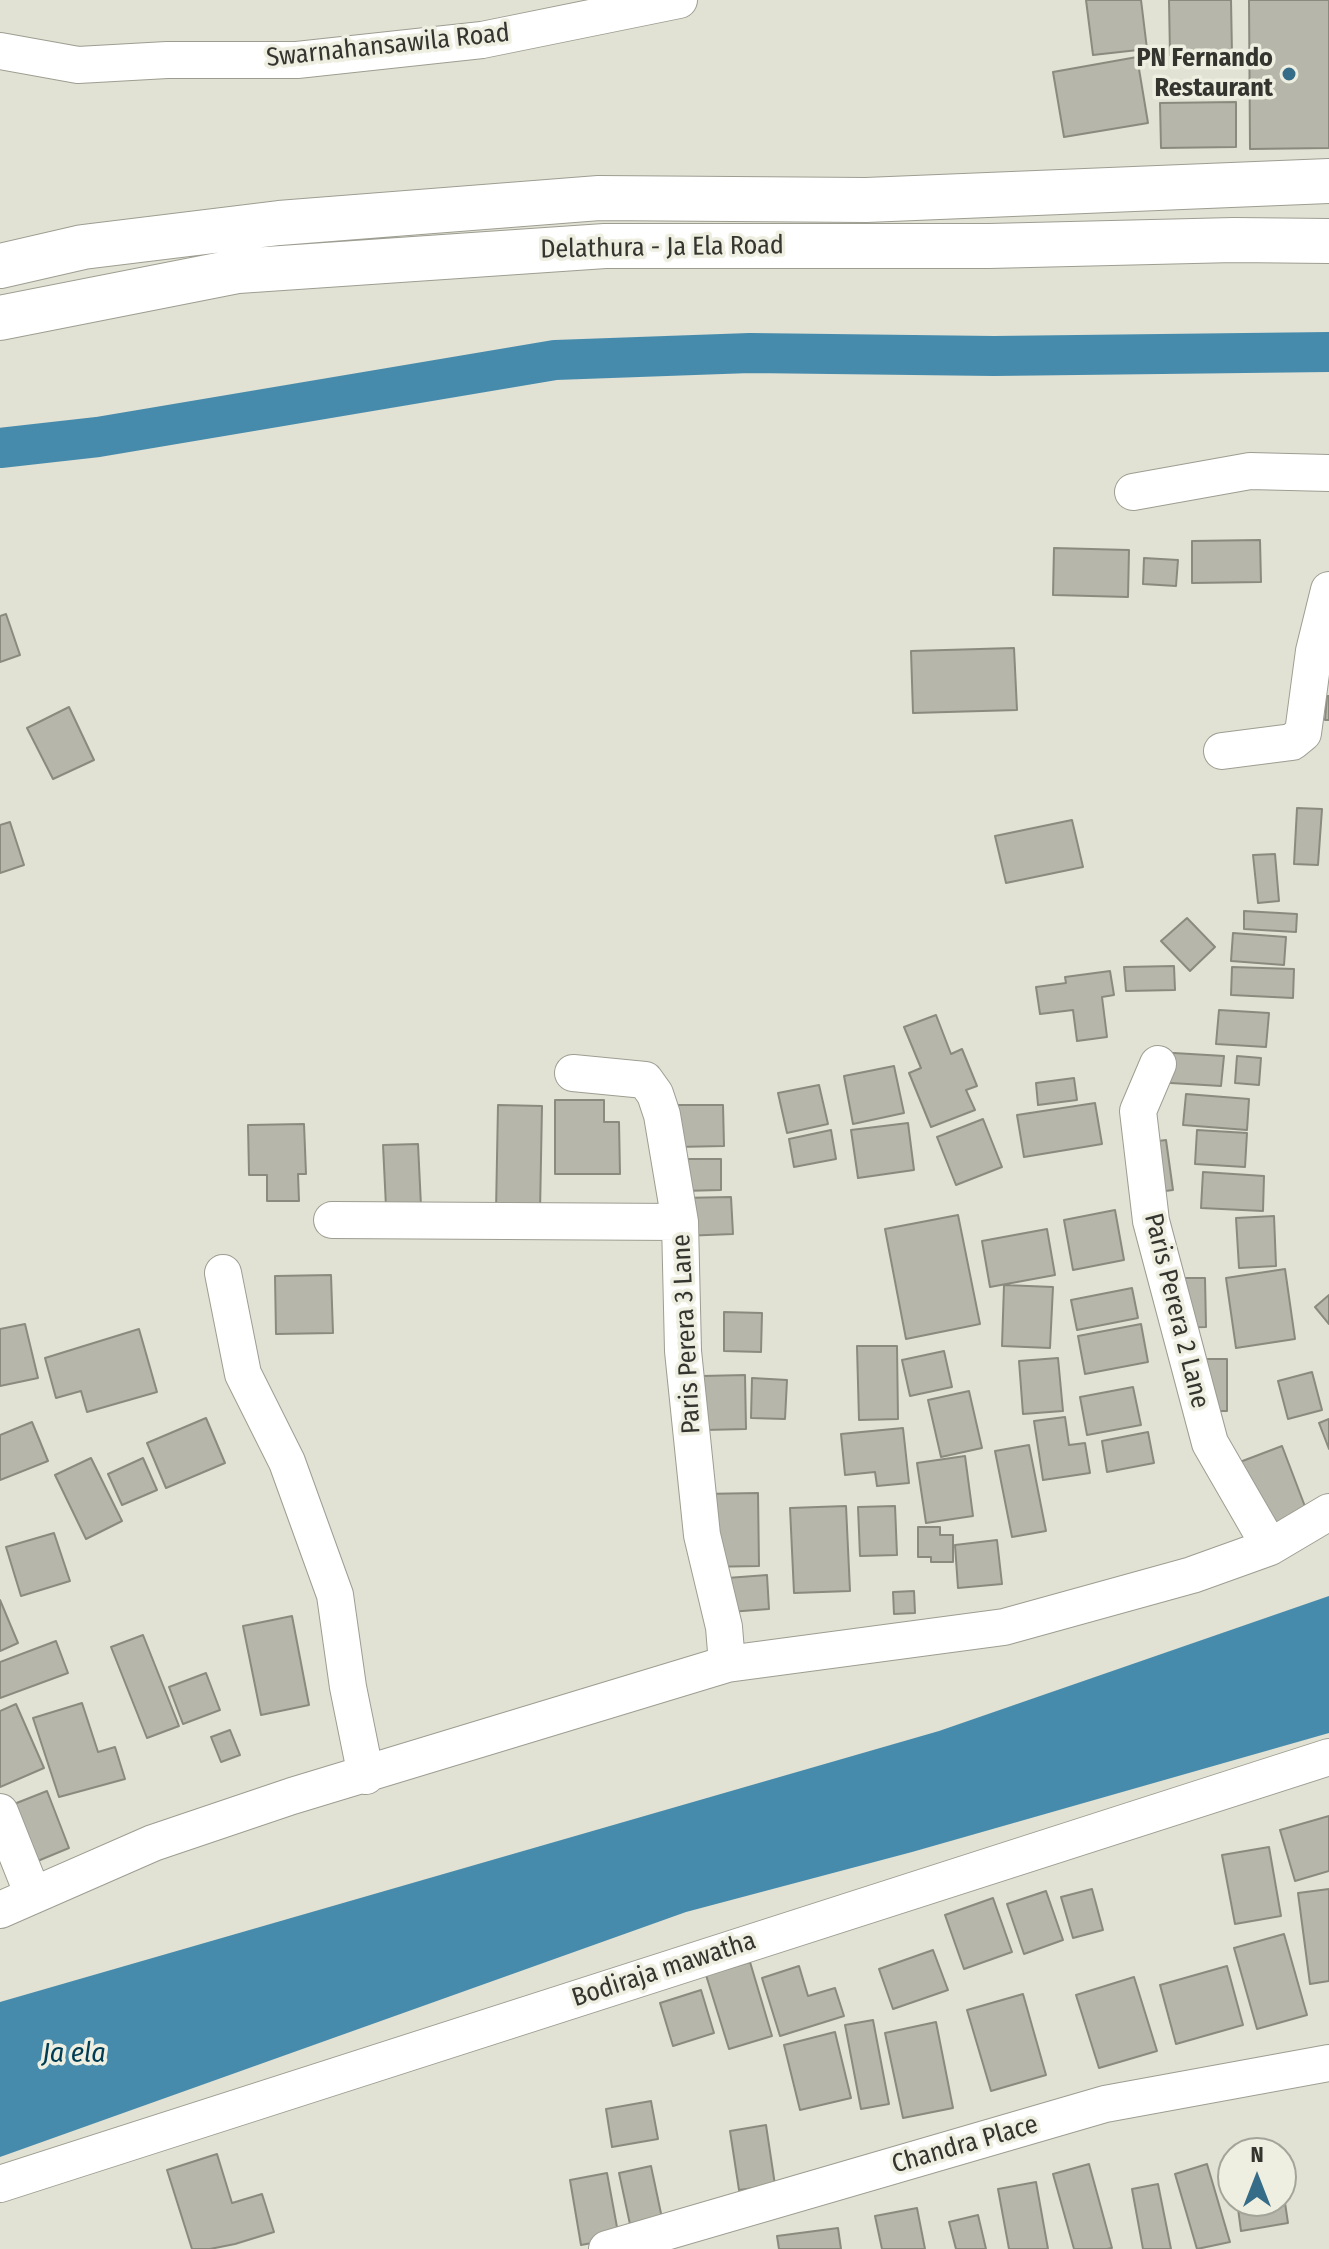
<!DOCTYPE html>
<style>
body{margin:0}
#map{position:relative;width:1329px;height:2249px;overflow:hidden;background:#e1e1d4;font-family:"Fira Sans Condensed",sans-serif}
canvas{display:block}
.north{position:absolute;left:1217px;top:2137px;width:80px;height:80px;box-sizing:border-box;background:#eeefe1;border:2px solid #a4a59a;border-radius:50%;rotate:0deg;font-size:22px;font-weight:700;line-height:32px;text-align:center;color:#353530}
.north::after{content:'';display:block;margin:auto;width:28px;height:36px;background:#356c87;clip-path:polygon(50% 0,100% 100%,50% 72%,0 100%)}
</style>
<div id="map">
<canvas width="1329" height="2249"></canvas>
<div class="north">N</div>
</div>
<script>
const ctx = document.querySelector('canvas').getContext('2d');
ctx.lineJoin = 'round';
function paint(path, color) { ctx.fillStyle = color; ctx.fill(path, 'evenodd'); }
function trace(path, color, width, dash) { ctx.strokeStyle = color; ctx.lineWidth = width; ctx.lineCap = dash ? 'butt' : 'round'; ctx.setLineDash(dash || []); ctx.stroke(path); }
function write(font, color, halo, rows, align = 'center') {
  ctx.font = font + ' "Fira Sans Condensed",sans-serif'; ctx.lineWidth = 7; ctx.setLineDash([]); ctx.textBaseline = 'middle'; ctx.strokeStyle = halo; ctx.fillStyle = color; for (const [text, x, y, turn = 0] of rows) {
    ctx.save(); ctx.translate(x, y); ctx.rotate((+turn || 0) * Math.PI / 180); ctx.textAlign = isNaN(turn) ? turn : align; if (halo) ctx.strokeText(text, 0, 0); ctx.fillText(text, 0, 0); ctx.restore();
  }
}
paint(new Path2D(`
 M1329,1596V1733L912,1852L686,1912L0,2157V2002L939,1731Z`), '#478bac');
trace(new Path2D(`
 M0,448L98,437L555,360L750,353L994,356L1329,352`), '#478bac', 40);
const building = new Path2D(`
 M1086,0H1141L1147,49L1093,55Z
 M1169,0H1231L1232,54L1170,55Z
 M1249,0H1329V148L1250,149Z
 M1137,57L1148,123L1064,137L1053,72Z
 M1236,102V147L1161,148L1160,103Z
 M1260,540L1261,582L1192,583V541Z
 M1054,548L1129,550L1128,597L1053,595Z
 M1144,558L1178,560L1176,586L1143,584Z
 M6,614L20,655L0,662V616Z
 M1014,648L1017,710L913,713L911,651Z
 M1327,696H1329V720H1325Z
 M69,707L94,760L53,779L27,728Z
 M1297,808L1322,809L1318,865L1294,864Z
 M1072,820L1083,867L1006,883L995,836Z
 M10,822L24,865L0,873V825Z
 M1275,854L1279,901L1258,903L1253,855Z
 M1244,911L1297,914L1296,932L1244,929Z
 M1187,918L1215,947L1190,971L1161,941Z
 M1233,933L1286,937L1284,965L1231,961Z
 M1174,966L1175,990L1126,991L1124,967Z
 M1232,967L1294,969L1293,998L1231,995Z
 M1110,971L1114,995L1102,997L1107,1037L1077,1041L1073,1010L1040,1014L1036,987L1066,983L1065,977Z
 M1219,1010L1269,1013L1266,1047L1216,1044Z
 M936,1015L951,1054L962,1049L977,1086L966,1090L975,1110L931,1127L909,1073L921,1068L904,1027Z
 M1157,1052L1224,1056L1221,1086L1154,1082Z
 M1237,1056L1261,1058L1259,1085L1235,1083Z
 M894,1066L904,1113L853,1124L844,1076Z
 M1074,1078L1077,1100L1038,1105L1036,1083Z
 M819,1085L828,1124L787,1133L778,1093Z
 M1186,1094L1249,1099L1247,1130L1183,1125Z
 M555,1100H604V1122H619L620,1174H555Z
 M1095,1103L1102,1144L1024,1157L1017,1115Z
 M498,1105L542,1106L540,1212L496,1211Z
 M674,1105H723L724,1146L675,1147Z
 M983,1119L1002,1167L956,1185L937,1137Z
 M908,1123L914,1170L858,1178L851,1130Z
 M304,1124L306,1174H298L299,1201H267V1175H249L248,1125Z
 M831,1130L836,1159L794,1167L789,1139Z
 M1197,1130L1247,1133L1245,1167L1195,1164Z
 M1166,1140L1173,1190L1134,1195L1127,1145Z
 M418,1144L421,1206L386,1207L383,1145Z
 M682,1159H721V1190L682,1191Z
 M1203,1172L1264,1176L1263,1211L1201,1208Z
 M731,1197L733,1234L682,1236L680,1198Z
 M1115,1210L1124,1260L1073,1270L1064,1220Z
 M958,1215L980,1324L906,1339L885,1229Z
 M1274,1216L1276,1266L1239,1268L1236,1218Z
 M1047,1229L1055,1275L990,1287L982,1241Z
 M1285,1269L1295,1339L1236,1348L1226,1278Z
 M331,1275L333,1333L276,1334L275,1276Z
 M1165,1278H1205L1206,1327L1165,1328Z
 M1004,1285L1053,1287L1050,1348L1002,1346Z
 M1132,1288L1138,1318L1077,1330L1071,1300Z
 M1329,1295V1324L1315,1307Z
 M724,1312L762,1313L761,1352L724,1351Z
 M25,1324L38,1378L0,1386V1329Z
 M1141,1324L1148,1362L1085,1374L1078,1336Z
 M139,1329L157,1392L87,1412L81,1391L56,1398L45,1358Z
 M857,1346H897L898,1419L859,1420Z
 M944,1351L952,1387L910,1396L902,1360Z
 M1058,1358L1063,1411L1023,1414L1019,1361Z
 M1187,1359H1227V1411H1186Z
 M1312,1372L1322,1410L1288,1419L1278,1381Z
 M745,1375L746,1429L704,1430L702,1376Z
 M752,1378L787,1380L785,1419L751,1418Z
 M1133,1387L1141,1425L1087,1435L1080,1397Z
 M969,1391L982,1448L941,1457L928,1400Z
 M1065,1417L1069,1445L1085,1443L1090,1473L1043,1480L1034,1421Z
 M206,1418L225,1463L166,1488L147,1443Z
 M1329,1419V1449L1319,1423Z
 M32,1422L48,1461L0,1480V1435Z
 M903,1428L909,1483L877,1486L875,1472L845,1475L841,1434Z
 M1148,1432L1154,1463L1107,1472L1102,1441Z
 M1029,1445L1046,1531L1012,1537L995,1451Z
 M1282,1446L1309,1517L1258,1535L1232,1465Z
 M965,1456L973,1516L926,1523L917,1463Z
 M91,1458L122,1521L86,1539L55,1475Z
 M143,1458L157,1490L122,1505L108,1474Z
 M758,1493L759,1566L702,1567L701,1494Z
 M846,1506L850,1591L794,1593L790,1508Z
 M895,1506L897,1555L860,1556L858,1507Z
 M918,1527H940V1535H953V1562H931V1557H918Z
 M54,1533L70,1581L21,1596L6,1547Z
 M997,1540L1002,1584L958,1588L955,1545Z
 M767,1575L769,1609L716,1613L714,1579Z
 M914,1591L915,1613L894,1614L893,1592Z
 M0,1600L18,1643L0,1651Z
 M292,1616L309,1705L261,1715L243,1626Z
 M143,1635L179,1726L147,1738L111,1647Z
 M56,1641L68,1673L0,1698V1662Z
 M206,1673L220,1710L183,1724L169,1687Z
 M82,1703L98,1752L115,1747L125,1779L59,1797L33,1718Z
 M16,1704L44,1768L0,1787V1711Z
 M230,1730L240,1755L221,1762L211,1737Z
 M47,1791L69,1848L28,1865L4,1808Z
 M1329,1816V1871L1295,1881L1280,1830Z
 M1269,1847L1281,1916L1235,1924L1222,1855Z
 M1092,1889L1103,1930L1073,1938L1061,1897Z
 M1329,1889V1981L1310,1984L1298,1893Z
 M1046,1891L1063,1940L1024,1954L1007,1904Z
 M993,1898L1012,1952L964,1969L945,1915Z
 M1284,1934L1307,2015L1257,2029L1234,1948Z
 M933,1950L948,1990L893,2009L879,1969Z
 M750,1962L772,2036L729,2049L706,1975Z
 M799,1966L808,1996L835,1988L844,2016L780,2036L762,1978Z
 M1227,1966L1243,2025L1176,2044L1160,1985Z
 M1134,1977L1157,2051L1099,2068L1076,1995Z
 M701,1990L714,2033L673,2046L660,2003Z
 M1023,1994L1046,2075L991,2091L967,2010Z
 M873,2020L889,2104L861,2109L845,2025Z
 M936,2022L953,2108L903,2118L885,2033Z
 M835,2032L851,2098L800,2110L784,2045Z
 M651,2101L658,2139L612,2147L606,2109Z
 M766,2125L775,2185L739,2190L730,2131Z
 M217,2154L232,2203L262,2194L274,2232L235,2244L210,2249H192L167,2170Z
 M1089,2164L1112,2248L1107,2249H1074L1053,2174Z
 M1207,2164L1230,2242L1197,2249L1175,2174Z
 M651,2166L663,2223L631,2229L619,2173Z
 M607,2173L619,2238L581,2245L570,2180Z
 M1281,2176L1288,2223L1241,2231L1237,2201H1281Z
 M1036,2182L1048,2249H1009L998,2189Z
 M1158,2184L1171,2249H1143L1132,2189Z
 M917,2208L925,2249H882L875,2216Z
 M978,2215L986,2249H956L949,2222Z
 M838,2228L841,2249H779L777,2236Z`);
paint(building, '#b6b6aa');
trace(building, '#8a8b7e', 2);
const minor = new Path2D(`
 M0,51L78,65L167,60H297L482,40L679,0
 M1133,492L1250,471L1329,473
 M1222,751L1292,742L1303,733L1314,651L1329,590
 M1158,1064L1138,1111L1151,1221L1210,1443L1270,1547
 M573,1073L645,1080L655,1094L662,1115L680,1222L683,1351L702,1535L724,1627L727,1664
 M332,1220L680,1222
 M223,1273L243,1374L287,1462L335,1595L348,1687L366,1776
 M0,1812L33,1895
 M0,1910L153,1843L292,1796L727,1664L1004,1627L1192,1575L1270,1547L1329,1512
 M0,2184L1329,1757
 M607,2249L1105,2104L1329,2063`);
const major = new Path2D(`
 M0,266L83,247L279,223L599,198L866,200L1329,181
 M0,318L238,271L605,246H989L1234,240L1329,241`);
trace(minor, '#9d9d91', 38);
trace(major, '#9d9d91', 46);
trace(minor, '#fff', 36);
trace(major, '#fff', 44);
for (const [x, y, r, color] of [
 [1289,74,8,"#356c87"]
]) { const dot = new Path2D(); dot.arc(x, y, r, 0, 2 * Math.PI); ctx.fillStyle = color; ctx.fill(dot); trace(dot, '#eeefe1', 3); }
write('26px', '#353530', '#eeefe1', [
 ["Swarnahansawila Road",388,46,-6],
 ["Delathura - Ja Ela Road",662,248,-1],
 ["Paris Perera 2 Lane",1176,1311,76],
 ["Paris Perera 3 Lane",687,1334,-93],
 ["Bodiraja mawatha",664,1970,-18],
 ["Chandra Place",965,2145,-16]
]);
write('bold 26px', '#353530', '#eeefe1', [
 ["PN Fernando",1273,59],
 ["Restaurant",1273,89]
], 'right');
write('italic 28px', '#003d54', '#eeefe1', [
 ["Ja ela",74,2054]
]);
</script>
